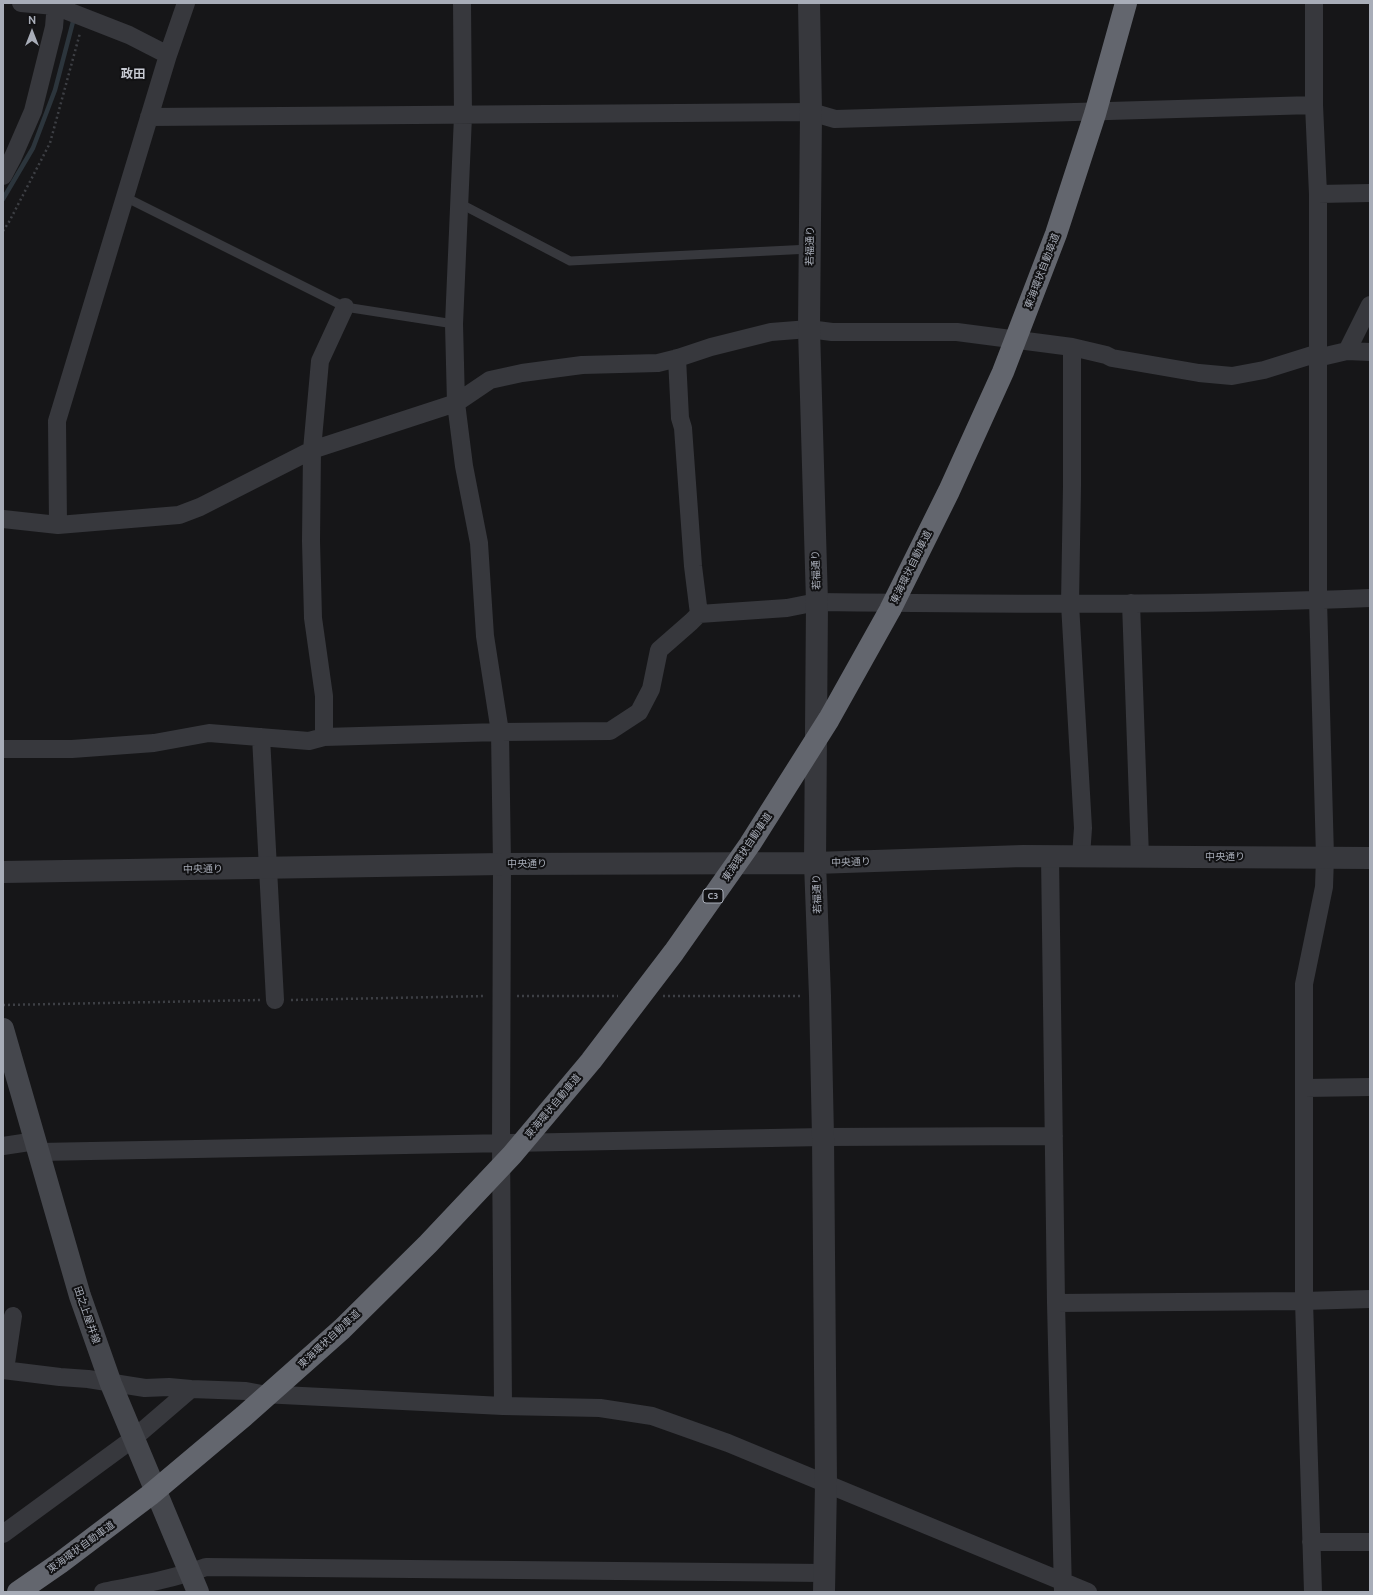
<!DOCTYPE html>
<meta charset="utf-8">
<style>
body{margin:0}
#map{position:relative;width:1373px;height:1595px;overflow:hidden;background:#161618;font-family:Ubuntu,sans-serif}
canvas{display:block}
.frame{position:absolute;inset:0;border:4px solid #a8adb8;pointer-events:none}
.north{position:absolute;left:12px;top:12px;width:40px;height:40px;-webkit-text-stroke:3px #111113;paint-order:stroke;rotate:0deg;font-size:11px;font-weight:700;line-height:16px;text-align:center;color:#a8adb8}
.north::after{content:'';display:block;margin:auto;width:14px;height:18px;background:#a8adb8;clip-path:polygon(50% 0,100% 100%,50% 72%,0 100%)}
</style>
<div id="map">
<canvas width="1373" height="1595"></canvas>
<div class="frame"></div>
<div class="north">N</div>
</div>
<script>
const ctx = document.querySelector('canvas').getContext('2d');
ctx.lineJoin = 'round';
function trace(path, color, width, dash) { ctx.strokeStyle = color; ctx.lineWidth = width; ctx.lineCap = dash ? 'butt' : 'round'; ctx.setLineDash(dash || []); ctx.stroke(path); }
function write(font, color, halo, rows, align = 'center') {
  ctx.font = font + ' Ubuntu,"Noto Sans JP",sans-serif'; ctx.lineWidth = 4; ctx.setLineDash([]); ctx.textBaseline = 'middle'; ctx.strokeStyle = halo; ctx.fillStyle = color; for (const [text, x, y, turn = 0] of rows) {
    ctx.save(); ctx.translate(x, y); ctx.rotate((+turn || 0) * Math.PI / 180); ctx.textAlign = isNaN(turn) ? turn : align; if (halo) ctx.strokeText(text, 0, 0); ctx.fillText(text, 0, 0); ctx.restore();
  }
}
trace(new Path2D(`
 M3,199L33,148L55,90L74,18`), '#2c353c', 4.5);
trace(new Path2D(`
 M3,231L9,222L50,143L80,33
 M517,996H618
 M663,996H802
 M291,1000L486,996
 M3,1005L260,1000`), '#3d3f44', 2.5, [2, 3]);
trace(new Path2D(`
 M125,197L345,307L454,324
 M459,203L570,261L810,249`), '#37383d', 9);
trace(new Path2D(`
 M21,3L55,6L129,35L168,55
 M462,3L463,116L454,324L456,403L464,466L479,543L485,636L500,732L502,864L501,1144L503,1406
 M149,117L811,112L835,119L1314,105
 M3,176L13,157L33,111L54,27L56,3
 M1318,194L1370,193
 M1072,347V486L1070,604L1083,828L1081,856
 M1347,351L1370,305
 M677,358L680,418L683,428L693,566L699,614
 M3,519L58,525L179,515L200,507L312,450L456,403L490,380L522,373L582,365L658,363L678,358L711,347L771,332L809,329L832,332H957L1072,347L1106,355L1112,358L1199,373L1232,376L1264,370L1312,355L1317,358L1347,351L1370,352
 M58,525L57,421L168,55L186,3
 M1131,603L1140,857
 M261,737L275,1000
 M324,737V696L313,618L311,541L312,450L320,361L345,307
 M3,749H72L154,743L209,733L309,741L324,737L500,732L610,731L639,712L651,689L659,650L691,622L699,614L787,608L817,602C1002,604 1186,606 1370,598
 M1050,856L1056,1303L1063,1592
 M1305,1088L1370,1087
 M3,1146L36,1141
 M39,1152L823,1137L1054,1136
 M1056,1303L1304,1301L1370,1299
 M3,1370L60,1377L88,1379L145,1388L169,1387L191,1389L246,1391L262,1394L503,1406L600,1408L652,1416L728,1443L1088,1592
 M5,1370L13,1316
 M3,1534L134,1438L191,1389
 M1311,1542H1370
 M103,1592C138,1585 173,1579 206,1567L824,1573
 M1313,1592L1304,1301V984L1324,887L1325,857L1318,600V194L1314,105V3`), '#37383d', 18);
trace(new Path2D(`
 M809,3L811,112L809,329L817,602L815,863L820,996L823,1137L826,1484L824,1592
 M3,872L502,864L815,863L1023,856L1370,858`), '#37383d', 22);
trace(new Path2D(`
 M3,1029L80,1296L111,1384L198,1592`), '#45474d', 22);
trace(new Path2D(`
 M18,1592L60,1563L150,1495L244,1416L342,1329L428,1244L512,1155L591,1061L674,952L750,844L829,719L890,610L949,491L1003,372L1056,234L1095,114L1126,3`), '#63666e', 22);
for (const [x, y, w] of [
 [713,896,20]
]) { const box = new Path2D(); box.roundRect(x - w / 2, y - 7, w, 14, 3); ctx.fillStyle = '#111113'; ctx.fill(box); trace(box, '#a8adb8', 1); }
write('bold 9px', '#a8adb8', null, [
 ["C3",713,896]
]);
write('10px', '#a8adb8', '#111113', [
 ["若福通り",810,246,-89],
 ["東海環状自動車道",1042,271,-69],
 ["東海環状自動車道",911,567,-64],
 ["若福通り",816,570,-92],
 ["東海環状自動車道",747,847,-56],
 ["中央通り",1225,857],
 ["中央通り",851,862,-2],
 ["中央通り",527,864],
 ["中央通り",203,869,-1],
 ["若福通り",817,894,-92],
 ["東海環状自動車道",553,1106,-50],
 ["田之上屋井線",87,1315,71],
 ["東海環状自動車道",329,1339,-43],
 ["東海環状自動車道",81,1547,-36]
]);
write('bold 12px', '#c9ccd4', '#111113', [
 ["政田",133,74]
]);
</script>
